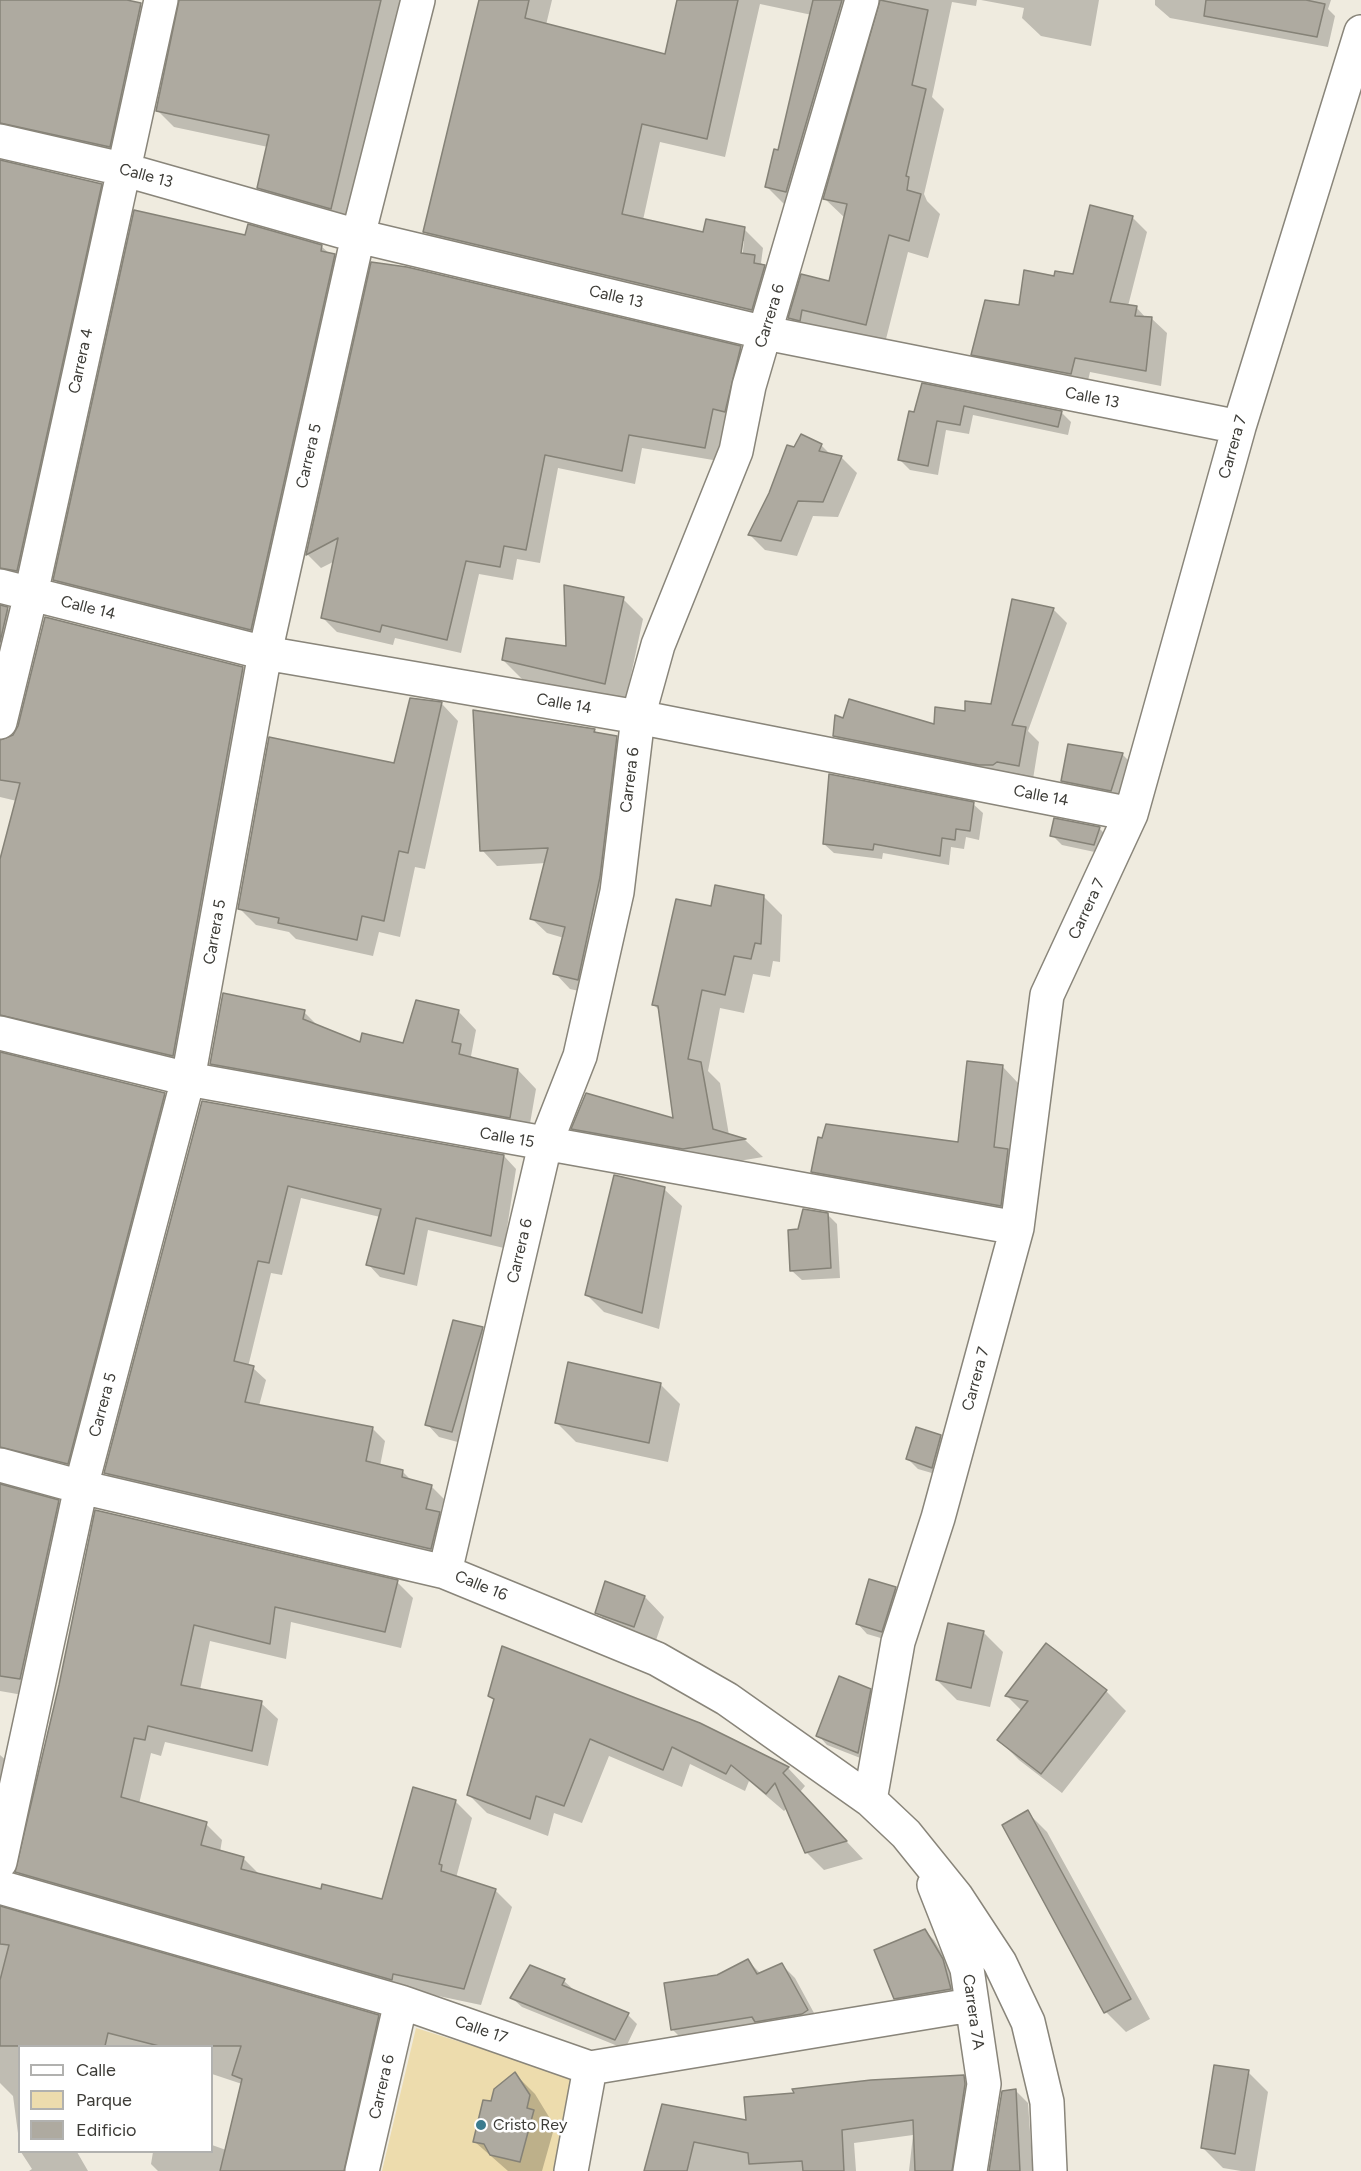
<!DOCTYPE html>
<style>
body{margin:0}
#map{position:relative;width:1361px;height:2171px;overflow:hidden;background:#efebdf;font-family:Figtree,sans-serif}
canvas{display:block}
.legend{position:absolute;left:18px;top:2045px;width:195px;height:108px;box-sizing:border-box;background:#fff;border:2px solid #b1b1af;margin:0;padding:8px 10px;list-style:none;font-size:18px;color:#3d3c37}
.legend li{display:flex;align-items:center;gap:12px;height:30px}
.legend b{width:30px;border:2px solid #b1b1af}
</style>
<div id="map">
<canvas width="1361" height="2171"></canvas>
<ul class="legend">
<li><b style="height:8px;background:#fff"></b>Calle</li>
<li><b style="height:16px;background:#eddcad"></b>Parque</li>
<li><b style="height:16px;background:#aeaaa0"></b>Edificio</li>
</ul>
</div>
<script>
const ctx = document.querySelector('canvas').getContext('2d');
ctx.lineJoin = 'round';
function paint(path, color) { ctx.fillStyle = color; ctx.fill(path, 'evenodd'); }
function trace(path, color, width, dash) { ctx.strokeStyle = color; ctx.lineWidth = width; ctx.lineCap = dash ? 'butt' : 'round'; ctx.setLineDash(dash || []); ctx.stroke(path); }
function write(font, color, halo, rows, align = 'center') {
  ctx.font = font + ' Figtree,sans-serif'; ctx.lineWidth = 5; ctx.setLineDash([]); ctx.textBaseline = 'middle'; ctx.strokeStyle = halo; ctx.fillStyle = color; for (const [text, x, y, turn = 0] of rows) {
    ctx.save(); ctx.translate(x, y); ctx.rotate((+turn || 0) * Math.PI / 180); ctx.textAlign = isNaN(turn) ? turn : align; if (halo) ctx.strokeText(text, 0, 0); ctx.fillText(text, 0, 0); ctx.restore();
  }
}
paint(new Path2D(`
 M416,2028L578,2079L561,2171H382Z`), '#eddcad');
paint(new Path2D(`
 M0,0H120L140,4L160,24L129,166L1,157V162L101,185L120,204L36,590L1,602V606L8,609L27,628L1,742L243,668L262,688L192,1075L1,1048V1054L164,1094L184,1114L87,1483L1,1481V1486L58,1502L78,1521L40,1698L0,1691V862L17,801L0,797Z
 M181,0H401L347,224L275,204L258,187L268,147L174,127L158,111Z
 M480,0H552L546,25L666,56L678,0H877L785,205L767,187L779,152L812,15L760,4L725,157L660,142L643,220L704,234L744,229L763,248L761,263L783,286L770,328L444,251L425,232ZM741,241H744L742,261H739Z
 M882,0H977L976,6L952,2L932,97L944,109L924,194L927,201L940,214L928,258L908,252L885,343L809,337L790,318L830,283L845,218L825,199Z
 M981,0H1099L1091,46L1041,36L1022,18L1024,8Z
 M1155,0H1331L1328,9L1335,16L1328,47L1170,18L1155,5Z
 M1132,217L1147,232L1128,306L1136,307L1146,318H1151L1167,333L1161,386L1090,372L1086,389L987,369L972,354L1020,306L1055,278L1074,276Z
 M247,237L322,247L355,276L271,650L76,600L55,580Z
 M373,264L740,348L754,361L719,461L642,448L635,484L558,468L540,563L517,559L513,580L479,574L461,653L395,638L393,645L337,632L323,618L335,561L321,568L308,555Z
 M923,385L1061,412L1071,422L1068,435L973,415L969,434L946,430L938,475L910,470L900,460Z
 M821,445L831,455L841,457L857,473L838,517L813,516L797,556L765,550L750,535L795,448Z
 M623,599L643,619L625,703L523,680L503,660L567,647Z
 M1053,609L1067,623L1028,731L1039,742L1033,779L848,750L835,736L844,719L935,726L966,712L992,706Z
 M411,700L442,704L458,721L425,869L415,867L400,937L379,932L373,956L296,939L289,932L256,925L239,908L395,765Z
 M594,730L599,734L616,737L631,752L593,994L570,989L555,973L564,938L547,933L531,918L546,863L497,866L482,850Z
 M1122,754L1132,764L1120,800L1072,790L1062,781Z
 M973,804L983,813L979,840L966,837L964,849L951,847L949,865L883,853L882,859L834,853L824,844Z
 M1099,828L1109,838L1104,854L1062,845L1052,835Z
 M763,896L782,915L780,962L773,961L770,977L753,974L744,1013L720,1008L708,1071L720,1083L729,1135L745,1140L763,1157L702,1167L592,1147L573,1129L675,1120L660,1011L654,1005L712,908Z
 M458,1011L476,1030L471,1056L474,1059L518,1070L536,1089L528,1135L230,1082L211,1063L304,1012L320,1028L361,1044L404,1045Z
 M1002,1066L1018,1083L1010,1153L1017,1221L828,1188L812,1171L959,1144Z
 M203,1102L504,1156L516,1169L504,1248L428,1230L417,1286L380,1277L368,1264L380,1217L301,1198L282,1275L271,1273L248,1367L253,1368L266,1380L259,1406L372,1428L385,1441L380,1466L402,1471L412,1481L431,1486L444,1499L440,1514L452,1526L443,1561L118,1485L106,1473Z
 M664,1189L682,1206L659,1329L604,1312L587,1295Z
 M827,1214L837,1224L840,1278L802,1280L792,1271L800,1231Z
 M482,1328L495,1340L465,1444L439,1437L427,1424Z
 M660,1384L680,1404L668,1462L576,1442L556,1422Z
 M940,1436L950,1446L942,1476L918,1469L908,1459Z
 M96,1511L397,1582L413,1598L401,1648L291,1622L286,1659L210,1641L200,1690L261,1703L278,1719L268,1766L165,1742L161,1756L151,1753L139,1804L206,1824L222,1840L220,1852L243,1858L260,1875L322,1891L383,1900L455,1801L472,1818L456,1878L495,1890L512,1907L481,2005L410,1990L33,1888L17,1871L60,1685Z
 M895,1588L905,1598L891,1641L867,1634L858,1624Z
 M645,1597L664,1617L654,1646L617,1632L597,1612Z
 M983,1632L1003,1652L990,1707L957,1700L937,1680Z
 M870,1690L880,1700L868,1761L827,1745L818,1735Z
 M1106,1691L1126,1711L1062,1793L1019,1760L999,1740L1022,1711L1007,1696Z
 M490,1696L788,1768L805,1786L800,1792L863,1859L824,1870L806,1852L787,1808L784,1811L749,1781L745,1791L690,1764L682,1787L609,1756L582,1823L554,1813L548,1836L487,1813L469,1795L495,1701Z
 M0,1755L23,1775L1,1908L378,2016L398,2036L366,2171H158L151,2164L153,2152H212V2145L226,2150L242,2084L212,2074V2046H20V2148L13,2096L0,2083Z
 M1027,1812L1047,1832L1150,2019L1126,2032L1106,2012Z
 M925,1931L934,1940L952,1970L960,1999L905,2008L895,1998Z
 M748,1961L761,1974L782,1965L795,1978L820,2024L686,2043L673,2030L718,1976Z
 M564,1981L574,1990L628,2015L637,2024L625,2049L522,2007L512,1998Z
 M1248,2072L1268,2092L1255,2171H1241L1223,2168L1203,2148Z
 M515,2074L535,2094L549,2117L547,2125L553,2132L542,2171H508L475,2142L492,2103Z
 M963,2077L976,2090L966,2171H909L913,2135L854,2143L856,2171H646L663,2106L747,2122Z
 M1015,2090L1028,2103L1032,2160L1036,2171H988L1003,2092Z
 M21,2152H77L88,2171H29L32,2169Z`), '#0003');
const building = new Path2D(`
 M0,0H127L141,3L110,147L0,123Z
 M179,0H381L331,209L257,188L269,135L156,111Z
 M479,0H529L525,18L665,54L677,0H738L707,139L642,124L622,214L703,232L706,219L745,227L741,253L755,255L754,263L765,265L752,310L423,232Z
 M813,0H842L786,192L765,187L774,149L778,150Z
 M880,0L928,10L912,85L926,89L906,176L909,177L907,190L921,194L909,241L889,235L866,325L802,310L800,321L788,318L801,274L829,281L847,204L823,199Z
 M1206,0H1306L1325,4L1317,37L1204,16Z
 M0,160L102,184L17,571L0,568Z
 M1090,205L1133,216L1110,302L1137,306L1135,316L1152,317L1146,371L1075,358L1071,374L971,355L985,300L1019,305L1024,270L1054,276L1055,271L1073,274Z
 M134,210L245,235L248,224L322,245L321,251L335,254L251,630L53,580Z
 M371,262L407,267L741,346L725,412L713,409L705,448L629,435L622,471L545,455L526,550L504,546L500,567L466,561L447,640L382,625L380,632L321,618L338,538L306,555Z
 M922,383L1062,411L1058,427L964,406L960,425L937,421L928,466L898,460L909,411L914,412Z
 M801,434L822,444L819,451L842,456L823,502L798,501L781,541L748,535L769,493L787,445L794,447Z
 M564,585L624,597L605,684L502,660L506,638L566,646Z
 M1012,599L1054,608L1012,725L1026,727L1019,766L997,762L993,765H979L833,736L835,715L843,718L849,699L934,724L935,707L965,711V701L991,704Z
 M0,605L8,607L0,642Z
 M45,617L243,667L173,1056L0,1015V859L20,783L0,780V740L13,735L18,726Z
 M410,698L442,702L408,853L399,851L384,921L362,916L357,940L278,923L279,918L238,909L269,737L394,763Z
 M473,710L595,729L594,732L617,736L600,877L578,980L553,974L565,927L530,919L548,848L480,851Z
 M1068,744L1123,753L1111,791L1061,781Z
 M829,774L974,802L970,831L956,829L955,840L942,838L940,856L874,844L873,850L823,844Z
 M1054,818L1100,827L1094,845L1050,836Z
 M715,885L764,895L761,944L755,943L751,959L734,956L725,995L702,990L688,1059L701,1062L713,1129L746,1139L683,1149L571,1129L586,1093L673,1118L658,1006L652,1005L676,899L711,906Z
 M223,993L305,1010L303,1019L360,1042L362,1033L403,1043L416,1000L459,1010L452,1042L461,1044L459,1054L518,1069L510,1118L210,1064Z
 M0,1052L165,1093L68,1464L0,1447Z
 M967,1061L1003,1065L994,1147L1008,1149L1001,1206L811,1172L818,1137L822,1138L826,1124L958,1142Z
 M202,1101L504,1155L491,1236L416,1218L404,1274L366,1265L381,1209L288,1186L269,1263L258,1261L234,1361L254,1366L245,1402L373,1427L366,1461L403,1470L402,1477L432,1485L426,1509L440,1512L431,1549L104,1473Z
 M614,1175L665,1187L642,1313L585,1295Z
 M803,1209L828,1213L831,1268L790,1271L788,1230L798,1229Z
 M453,1320L483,1327L452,1432L425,1425Z
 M568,1362L661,1383L649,1443L555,1423Z
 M916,1427L941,1435L932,1468L906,1459Z
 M0,1484L59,1500L20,1679L0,1676Z
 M95,1510L398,1580L385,1632L275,1607L270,1644L194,1625L181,1685L262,1701L252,1751L148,1726L145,1740L134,1738L121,1797L207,1822L201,1845L244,1857L241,1869L321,1889L322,1884L382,1899L413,1787L456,1800L439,1864L442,1865L441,1871L496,1889L464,1989L393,1974L392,1980L15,1872L59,1685Z
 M869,1579L896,1587L882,1632L856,1624Z
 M605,1581L645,1596L634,1627L595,1613Z
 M948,1623L984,1631L971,1688L936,1680Z
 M1046,1643L1107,1690L1041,1774L997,1740L1028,1701L1005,1696Z
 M502,1646L700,1723L789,1767L783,1773L847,1841L805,1853L775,1783L766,1794L731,1765L726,1774L672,1747L663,1770L590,1739L564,1806L536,1796L530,1819L467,1795L494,1699L488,1696Z
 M839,1676L871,1689L858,1753L816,1736Z
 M1028,1810L1131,1999L1104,2013L1002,1825Z
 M0,1906L379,2015L344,2171H220L242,2079L232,2075L241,2046H159L108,2033L105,2046H0V1980L9,1945L0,1944Z
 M925,1929L943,1959L951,1989L894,1999L874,1950Z
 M748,1959L757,1974L782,1963L808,2010L802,2014L755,2022L752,2017L671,2030L664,1983L717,1975Z
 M530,1965L565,1979L562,1985L629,2013L615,2040L510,1998Z
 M1214,2065L1249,2070L1235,2154L1201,2148Z
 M515,2072L530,2095L527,2108L534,2110L520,2162L490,2155L484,2144L473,2142L483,2100L491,2101L494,2089Z
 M964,2075L965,2084L952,2171H915L913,2120L842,2130L844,2171H803L802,2161L749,2164L748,2153L694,2142L687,2171H644L662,2104L746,2120L744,2097L794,2093L792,2089L871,2080Z
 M1016,2089L1020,2171H989L1002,2091Z`);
paint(building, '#aeaaa0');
trace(building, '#858277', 1.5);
const minor = new Path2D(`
 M0,141L122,169L358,236L766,333L1239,427
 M0,586L265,653L638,717L1131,814
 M0,722L31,594L161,0
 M0,1033L188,1079L1017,1228
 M0,1465L81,1487L445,1572L657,1659L727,1699L870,1800L906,1834L956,1896L1000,1963L1028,2022L1047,2102L1050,2171
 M445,1572L545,1145L580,1056L617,892L638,717L658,645L736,451L749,386L862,0
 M870,1800L898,1642L938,1518L1017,1228L1047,995L1131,814L1239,427L1361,32
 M0,1862L81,1487L188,1079L265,653L358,236L418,0
 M934,1885L967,1969L984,2084L970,2171
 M0,1887L401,2002L590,2068L971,2005
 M362,2171L401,2002
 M571,2171L590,2068`);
trace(minor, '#89857a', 36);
trace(minor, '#fff', 33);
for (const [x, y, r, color] of [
 [481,2125,6,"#3b7c8f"]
]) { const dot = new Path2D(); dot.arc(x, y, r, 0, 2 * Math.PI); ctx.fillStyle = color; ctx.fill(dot); trace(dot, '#fff', 2); }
write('16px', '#3d3c37', '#fff', [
 ["Calle 13",146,176,15],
 ["Calle 13",616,297,13],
 ["Carrera 6",770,316,-73],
 ["Carrera 4",81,361,-78],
 ["Calle 13",1092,398,11],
 ["Carrera 7",1233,447,-74],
 ["Carrera 5",309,456,-77],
 ["Calle 14",88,608,14],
 ["Calle 14",564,704,10],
 ["Carrera 6",630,780,-83],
 ["Calle 14",1041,796,11],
 ["Carrera 7",1087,909,-65],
 ["Carrera 5",215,932,-80],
 ["Calle 15",507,1138,10],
 ["Carrera 6",520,1251,-77],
 ["Carrera 7",976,1379,-75],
 ["Carrera 5",103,1405,-75],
 ["Calle 16",481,1586,22],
 ["Carrera 7A",973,2012,82],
 ["Calle 17",481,2030,19],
 ["Carrera 6",382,2087,-77]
]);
write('16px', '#3d3c37', '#fff', [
 ["Cristo Rey",493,2125]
], 'left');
</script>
